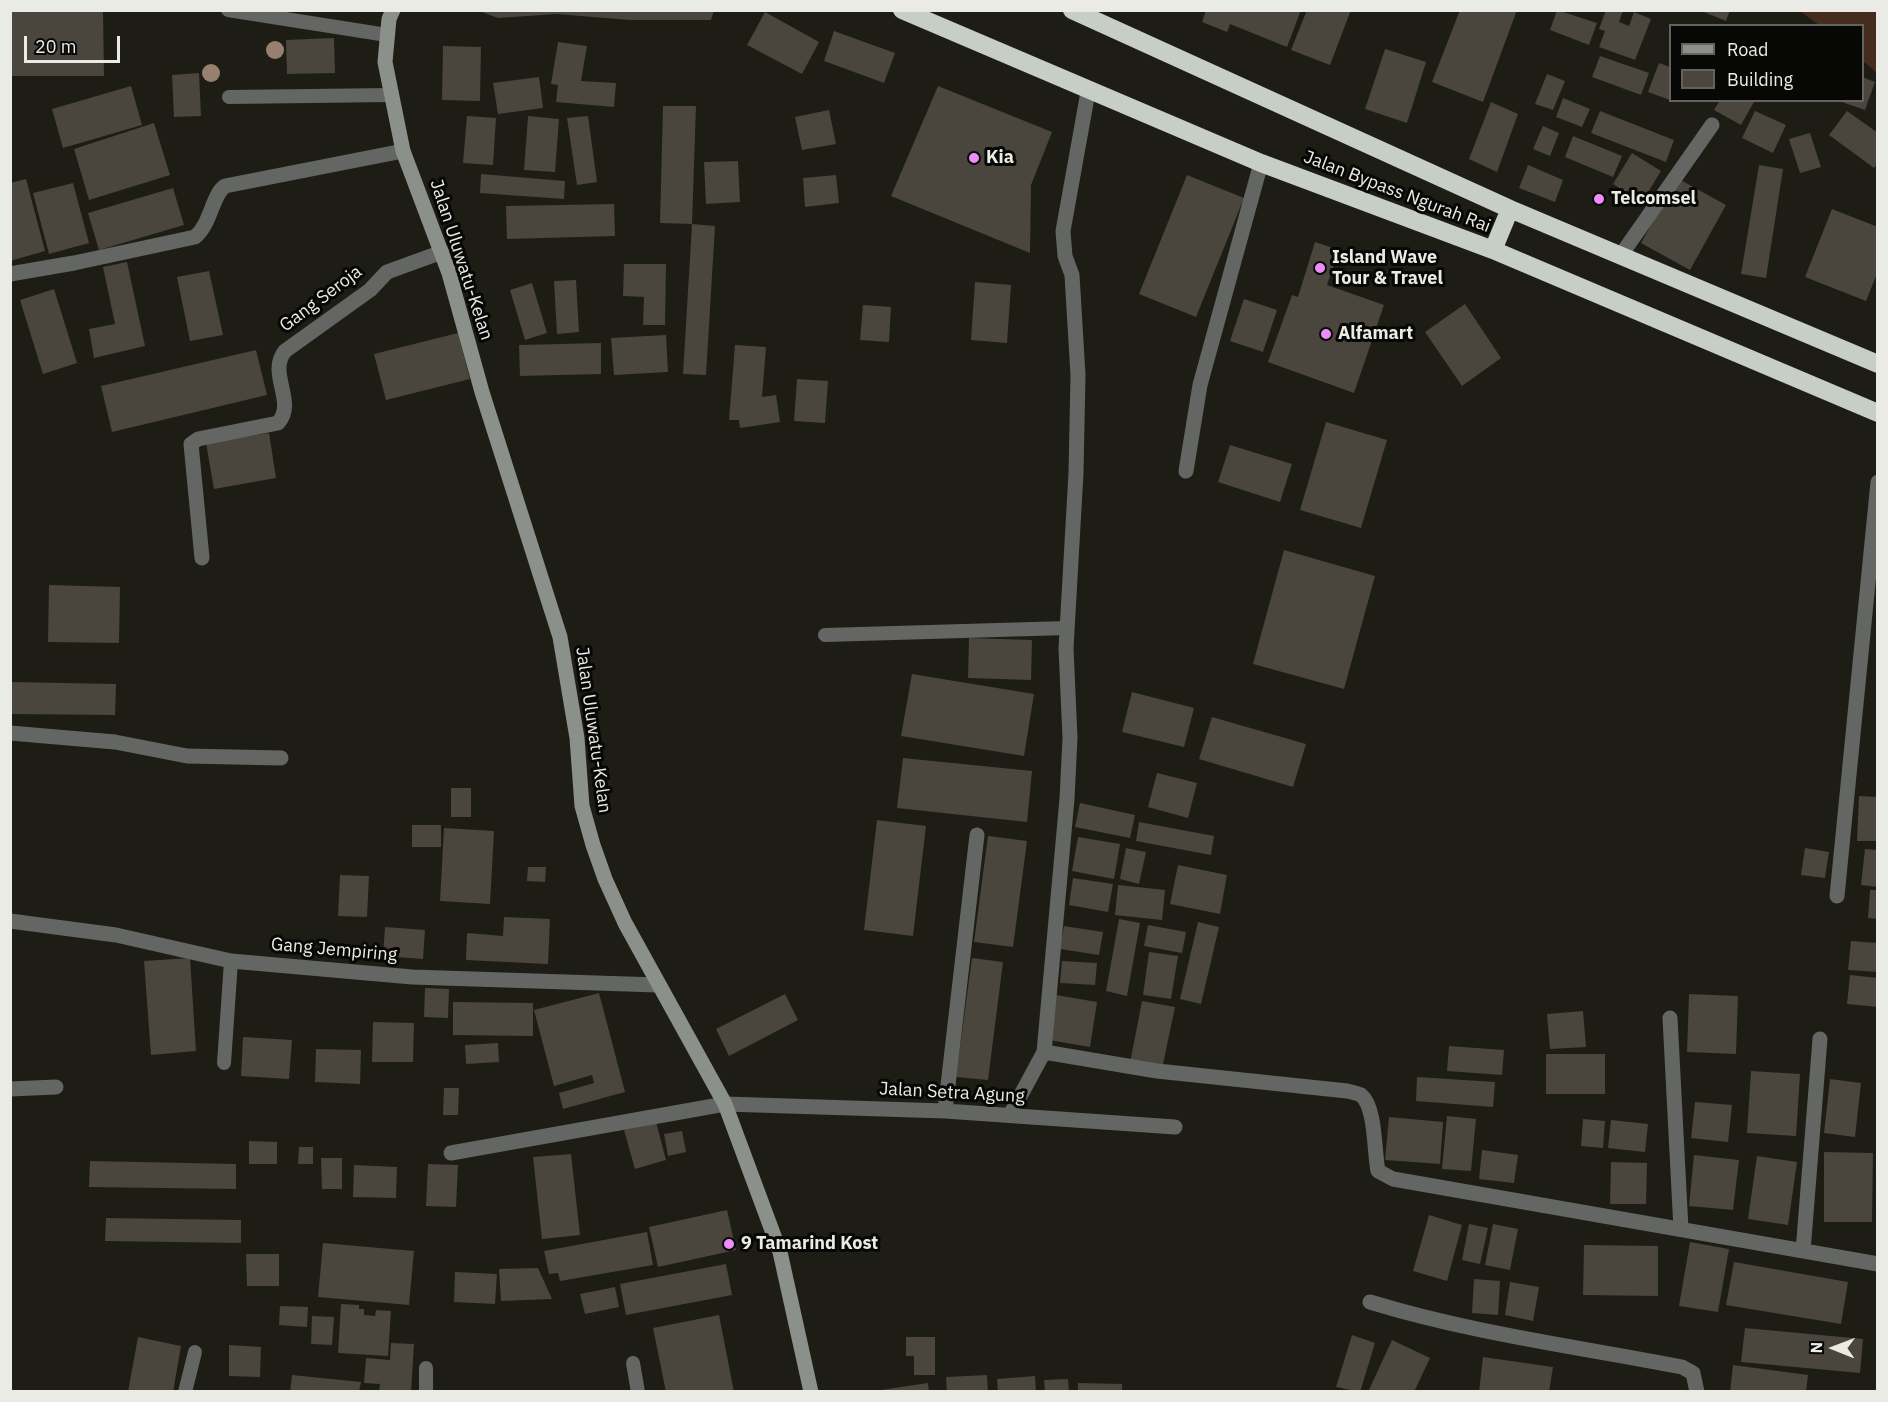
<!DOCTYPE html>
<style>
body{margin:0}
#map{position:relative;width:1888px;height:1402px;overflow:hidden;background:#1d1d15;font-family:"IBM Plex Sans",sans-serif}
canvas{display:block}
.frame{position:absolute;inset:0;border:12px solid #ebebe6;pointer-events:none}
.legend{position:absolute;left:1669px;top:24px;width:195px;height:78px;box-sizing:border-box;background:#070705;border:2px solid #62625f;margin:0;padding:8px 10px;list-style:none;font-size:18px;color:#ebebe6}
.legend li{display:flex;align-items:center;gap:12px;height:30px}
.legend b{width:30px;border:2px solid #62625f}
.north{position:absolute;left:1804px;top:1318px;width:60px;height:60px;-webkit-text-stroke:4px #070705;paint-order:stroke;rotate:271deg;font-size:16px;font-weight:700;line-height:24px;text-align:center;color:#ebebe6}
.north::after{content:'';display:block;margin:auto;width:21px;height:27px;background:#ebebe6;clip-path:polygon(50% 0,100% 100%,50% 72%,0 100%)}
.scale{position:absolute;left:24px;top:36px;width:96px;height:27px;box-sizing:border-box;border:3px solid #ebebe6;border-top:0;padding-left:8px;font-size:18px;line-height:21px;white-space:nowrap;color:#ebebe6;-webkit-text-stroke:4px #070705;paint-order:stroke}
</style>
<div id="map">
<canvas width="1888" height="1402"></canvas>
<div class="frame"></div>
<ul class="legend">
<li><b style="height:8px;background:#8b908a"></b>Road</li>
<li><b style="height:16px;background:#4a453d"></b>Building</li>
</ul>
<div class="north">N</div>
<div class="scale">20 m</div>
</div>
<script>
const ctx = document.querySelector('canvas').getContext('2d');
ctx.lineJoin = 'round';
function paint(path, color) { ctx.fillStyle = color; ctx.fill(path, 'evenodd'); }
function trace(path, color, width, dash) { ctx.strokeStyle = color; ctx.lineWidth = width; ctx.lineCap = dash ? 'butt' : 'round'; ctx.setLineDash(dash || []); ctx.stroke(path); }
function write(font, color, halo, rows, align = 'center') {
  ctx.font = font + ' "IBM Plex Sans",sans-serif'; ctx.lineWidth = 6; ctx.setLineDash([]); ctx.textBaseline = 'middle'; ctx.strokeStyle = halo; ctx.fillStyle = color; for (const [text, x, y, turn = 0] of rows) {
    ctx.save(); ctx.translate(x, y); ctx.rotate((+turn || 0) * Math.PI / 180); ctx.textAlign = isNaN(turn) ? turn : align; if (halo) ctx.strokeText(text, 0, 0); ctx.fillText(text, 0, 0); ctx.restore();
  }
}
paint(new Path2D(`
 M1800,11H1877V73L1863,61L1862,26L1819,25Z`), '#452c1d');
paint(new Path2D(`
 M10,10H103L104,76H10Z
 M714,10L711,20H630L556,14L498,18L479,11Z
 M1206,10H1301L1287,47L1230,24L1227,32L1202,22Z
 M1307,10H1351L1330,65L1291,50Z
 M1460,10H1517L1483,102L1432,82Z
 M1557,10L1597,23L1589,45L1550,30Z
 M1606,10H1623L1619,22L1629,26L1634,12L1651,19L1635,60L1599,47L1605,31L1599,29Z
 M1699,10H1730L1726,21Z
 M765,12L819,42L802,74L747,45Z
 M834,31L895,53L884,83L824,61Z
 M334,38L335,73L287,74L286,40Z
 M558,42L587,46L581,81L616,83L614,107L556,102L558,85L551,84Z
 M443,46L481,47L480,101L442,100Z
 M1385,49L1426,62L1407,123L1365,109Z
 M1600,56L1649,73L1641,95L1592,77Z
 M1659,63L1670,67V100L1648,92Z
 M199,73L201,116L174,117L172,75Z
 M1547,74L1565,81L1553,110L1535,104Z
 M539,77L543,108L498,114L493,83Z
 M1862,77L1875,82L1865,110L1839,101L1862,100Z
 M131,86L142,125L63,148L52,109Z
 M938,86L1052,132L1031,185L1030,253L891,196Z
 M1563,98L1590,109L1582,127L1556,117Z
 M1720,100H1755L1741,125L1714,110Z
 M1491,102L1518,114L1497,172L1469,159Z
 M663,106H696L692,224L715,226L706,375L683,374L692,224L660,223Z
 M829,110L836,144L802,150L795,117Z
 M1600,111L1674,140L1666,162L1591,133Z
 M1755,111L1786,125L1773,153L1742,138Z
 M1847,111L1878,133V163L1874,168L1829,135Z
 M467,116L496,118L493,165L463,163Z
 M528,116L559,119L555,172L524,170Z
 M588,116L597,182L577,185L567,118Z
 M154,123L170,175L89,200L74,149Z
 M1543,126L1559,133L1550,156L1533,149Z
 M1810,133L1821,167L1800,173L1789,139Z
 M1573,136L1622,156L1613,177L1565,157Z
 M1632,153L1661,171L1642,202L1613,184Z
 M738,161L740,202L706,204L704,162Z
 M1528,165L1563,180L1555,202L1519,188Z
 M1759,165L1783,169L1766,278L1741,274Z
 M481,174L565,181L564,199L480,193Z
 M836,175L839,203L805,207L803,178Z
 M1187,175L1244,198L1196,317L1139,294Z
 M1677,178L1726,205L1690,270L1641,243Z
 M26,179L45,251L10,261V183Z
 M73,183L89,243L49,254L33,193Z
 M173,188L184,225L99,250L88,213Z
 M614,204L615,236L507,239L506,206Z
 M1832,209L1878,227V271L1866,301L1805,277Z
 M1315,242L1339,250L1327,285L1384,305L1354,393L1268,362L1292,295L1298,297Z
 M127,262L145,346L94,358L89,329L115,324L103,267Z
 M624,264H666L665,325H643L644,297L623,296Z
 M209,271L223,335L190,341L177,277Z
 M576,280L579,332L557,334L554,281Z
 M975,282L1011,285L1007,343L971,340Z
 M532,283L547,333L525,340L510,290Z
 M54,289L77,363L43,374L20,300Z
 M1244,299L1277,310L1263,352L1230,341Z
 M1465,304L1501,358L1462,386L1425,332Z
 M863,305L891,307L889,342L860,340Z
 M458,333L470,379L386,400L374,354Z
 M666,335L668,372L614,375L611,338Z
 M601,343V374L520,376L519,345Z
 M735,345L766,347L762,397L776,395L780,422L740,428L739,420H729Z
 M256,350L267,395L112,432L101,386Z
 M797,379L828,381L825,423L794,421Z
 M1326,422L1387,440L1361,528L1300,510Z
 M269,433L276,478L214,489L206,443Z
 M1230,445L1292,464L1280,502L1218,482Z
 M1284,550L1375,576L1344,689L1253,664Z
 M49,585L120,587L119,643L48,642Z
 M969,638L1032,640L1031,680L968,678Z
 M912,674L1034,694L1024,756L901,736Z
 M10,682L116,684L115,715L10,714Z
 M1132,692L1194,708L1184,747L1122,732Z
 M1212,717L1306,744L1293,787L1199,759Z
 M903,758L1032,771L1027,822L897,808Z
 M1157,773L1197,783L1188,818L1148,807Z
 M451,788H471V817H451Z
 M1859,796L1878,797V841H1857Z
 M1080,803L1135,815L1130,838L1075,827Z
 M877,820L926,826L913,936L864,930Z
 M1139,822L1214,836L1211,855L1136,841Z
 M412,825H441V847H412Z
 M444,828L494,831L490,904L440,901Z
 M988,836L1027,841L1013,947L974,942Z
 M1078,837L1120,844L1114,879L1072,871Z
 M1126,848L1146,852L1139,884L1120,879Z
 M1805,848L1829,852L1825,878L1801,875Z
 M1865,849L1878,850V887L1861,885Z
 M1178,865L1227,875L1220,914L1170,904Z
 M528,867H546L545,882L527,881Z
 M340,875L369,876L367,917L338,916Z
 M1073,878L1113,884L1108,912L1069,905Z
 M1118,885L1165,890L1162,920L1115,915Z
 M1870,890H1878V919L1868,918Z
 M504,917L550,919L548,964L466,960L467,933L503,936Z
 M1119,919L1140,923L1127,996L1106,991Z
 M1198,922L1219,927L1201,1004L1180,999Z
 M1148,925L1186,932L1182,953L1144,946Z
 M1064,926L1103,932L1099,955L1060,949Z
 M385,927L425,930L423,959L383,956Z
 M1851,941L1878,943V972L1848,970Z
 M1149,952L1178,956L1171,999L1143,995Z
 M190,958L196,1051L151,1055L144,961Z
 M972,958L1003,962L988,1080L956,1077Z
 M1062,961L1097,963L1095,985L1060,983Z
 M1850,975L1878,978V1007L1847,1004Z
 M425,988L449,989L448,1018L424,1017Z
 M599,993L625,1092L563,1109L559,1093L594,1083L592,1075L554,1086L534,1010Z
 M785,994L798,1020L729,1056L716,1029Z
 M1689,994L1738,996L1736,1054L1687,1052Z
 M1056,995L1097,1002L1090,1047L1049,1040Z
 M1142,1001L1175,1007L1162,1069L1130,1063Z
 M453,1002L533,1003V1036L453,1035Z
 M1583,1011L1586,1047L1550,1049L1547,1014Z
 M373,1022L414,1023L413,1062H372Z
 M243,1037L292,1040L289,1079L241,1076Z
 M498,1043L499,1062L466,1064L465,1045Z
 M1449,1046L1504,1050L1502,1075L1447,1071Z
 M316,1049L361,1050L360,1084L315,1082Z
 M1546,1054H1605V1094H1546Z
 M1751,1071L1800,1074L1796,1136L1747,1133Z
 M1417,1077L1495,1082L1493,1107L1416,1101Z
 M1830,1079L1861,1083L1855,1137L1824,1133Z
 M444,1088H459L458,1115H443Z
 M1695,1102L1732,1105L1728,1142L1691,1138Z
 M1447,1116L1476,1119L1471,1171L1442,1169Z
 M1389,1117L1443,1122L1440,1164L1385,1160Z
 M1583,1119L1605,1121L1603,1148L1581,1146Z
 M1611,1120L1648,1124L1645,1152L1608,1148Z
 M656,1122L666,1160L635,1169L624,1130Z
 M682,1131L686,1152L668,1156L664,1134Z
 M249,1141L277,1142V1164H249Z
 M299,1147H313V1164H298Z
 M1482,1150L1518,1155L1514,1183L1479,1179Z
 M1824,1152L1873,1153L1872,1222H1824Z
 M571,1154L580,1235L542,1239L533,1157Z
 M1694,1155L1739,1160L1733,1210L1689,1206Z
 M1757,1156L1797,1162L1788,1225L1748,1219Z
 M321,1158H342V1189H322Z
 M90,1161L236,1164V1189L89,1187Z
 M1611,1162L1647,1163L1646,1204H1610Z
 M428,1164L458,1165L456,1207L426,1206Z
 M354,1165L397,1167L396,1198L353,1197Z
 M727,1210L736,1250L658,1267L649,1227Z
 M1429,1215L1462,1225L1447,1281L1413,1271Z
 M106,1218L241,1220V1243L105,1241Z
 M1469,1224L1488,1228L1480,1264L1462,1260Z
 M1493,1224L1518,1229L1510,1270L1485,1265Z
 M647,1232L653,1265L560,1281L558,1273L549,1274L544,1251Z
 M1690,1242L1729,1249L1718,1312L1679,1306Z
 M323,1243L414,1251L409,1305L318,1297Z
 M1584,1245L1658,1246V1296L1583,1295Z
 M246,1254H279V1286H247Z
 M1734,1262L1848,1282L1841,1324L1726,1305Z
 M726,1264L732,1295L626,1315L620,1284Z
 M538,1268L552,1299L501,1301L499,1269Z
 M455,1272L497,1274L495,1304L454,1302Z
 M1474,1279L1500,1281L1498,1315L1472,1313Z
 M1510,1282L1539,1287L1533,1321L1505,1315Z
 M615,1287L619,1307L585,1314L580,1294Z
 M341,1304L359,1305V1309H364V1315L375,1316L376,1310L391,1311L388,1356L338,1353Z
 M280,1306L308,1307L307,1327L279,1325Z
 M719,1315L734,1392H666L653,1328Z
 M312,1316L334,1317L332,1345L311,1344Z
 M1745,1328L1863,1339L1860,1373L1741,1362Z
 M1352,1335L1375,1343L1360,1392L1336,1387Z
 M138,1337L181,1346L173,1392H128Z
 M906,1337H935V1375H914V1356H906Z
 M1392,1340L1430,1358L1414,1392H1368Z
 M391,1343L414,1344L411,1392H379L380,1384L364,1383L366,1358L390,1360Z
 M229,1345L261,1347L260,1377L229,1376Z
 M1483,1357L1553,1367L1549,1392H1479Z
 M1733,1365L1808,1375L1806,1392H1730Z
 M292,1375L361,1382L359,1392H290Z
 M987,1375L988,1392H947L946,1377Z
 M1035,1376L1036,1392H998L997,1379Z
 M1068,1379L1069,1392H1045L1044,1380Z
 M928,1383L929,1392H881V1390Z
 M1078,1383L1122,1384V1392H1078Z`), '#4a453d');
trace(new Path2D(`
 M228,10L387,35
 M229,97L392,95
 M825,635L1067,628
 M224,1063L231,961
 M633,1363L638,1392
 M185,1392L195,1352
 M426,1392V1368`), '#636662', 14);
trace(new Path2D(`
 M1621,255L1712,125
 M10,274L74,263L195,237C211,224 212,195 225,186L403,151
 M1186,471L1200,385L1261,163
 M202,558L191,444L198,439L278,423C297,402 267,373 285,351L370,290L387,272L442,252
 M10,733L115,742L187,756L281,758
 M1837,896L1878,482
 M10,921L116,935L231,961L412,977L658,985
 M1670,1018L1681,1229
 M1044,1052L1157,1071L1347,1091C1351,1092 1357,1093 1361,1095C1376,1107 1374,1152 1378,1171L1393,1179L1878,1264
 M10,1089L56,1087
 M945,1111L977,835
 M1010,1115L1044,1052L1067,799L1070,738L1066,648L1076,473L1078,375L1072,275L1065,256L1063,231L1088,92
 M451,1153L725,1104L945,1111L1175,1127
 M1803,1251L1820,1039
 M1370,1302C1471,1333 1578,1347 1682,1367L1693,1373L1697,1392`), '#636662', 15);
trace(new Path2D(`
 M393,10L389,19L385,62L403,151L449,273L482,392L560,637L577,738L582,806L593,845L605,879L625,923L725,1104L780,1252L811,1392`), '#8b908a', 15);
trace(new Path2D(`
 M902,10L1261,163L1493,250L1878,413
 M1072,10L1510,209L1878,364
 M1493,250L1510,209`), '#c7cec5', 18);
ctx.fillStyle = '#978070';
for (const [x, y] of [
 [275,50],
 [211,73]
]) { ctx.beginPath(); ctx.arc(x, y, 9, 0, 2 * Math.PI); ctx.fill(); }
for (const [x, y, r, color] of [
 [974,158,6,"#ed8cf9"],
 [1599,199,6,"#ed8cf9"],
 [1320,268,6,"#ed8cf9"],
 [1326,334,6,"#ed8cf9"],
 [729,1244,6,"#ed8cf9"]
]) { const dot = new Path2D(); dot.arc(x, y, r, 0, 2 * Math.PI); ctx.fillStyle = color; ctx.fill(dot); trace(dot, '#070705', 2); }
write('bold 18px', '#ebebe6', '#070705', [
 ["Kia",986,158],
 ["Telcomsel",1611,199],
 ["Island Wave",1332,258],
 ["Tour & Travel",1332,279],
 ["Alfamart",1338,334],
 ["9 Tamarind Kost",741,1244]
], 'left');
write('18px', '#ebebe6', '#070705', [
 ["Jalan Bypass Ngurah Rai",1397,192,21],
 ["Jalan Uluwatu-Kelan",461,260,72],
 ["Gang Seroja",321,299,-37],
 ["Jalan Uluwatu-Kelan",593,730,82],
 ["Gang Jempiring",334,950,5],
 ["Jalan Setra Agung",952,1093,3]
]);
</script>
